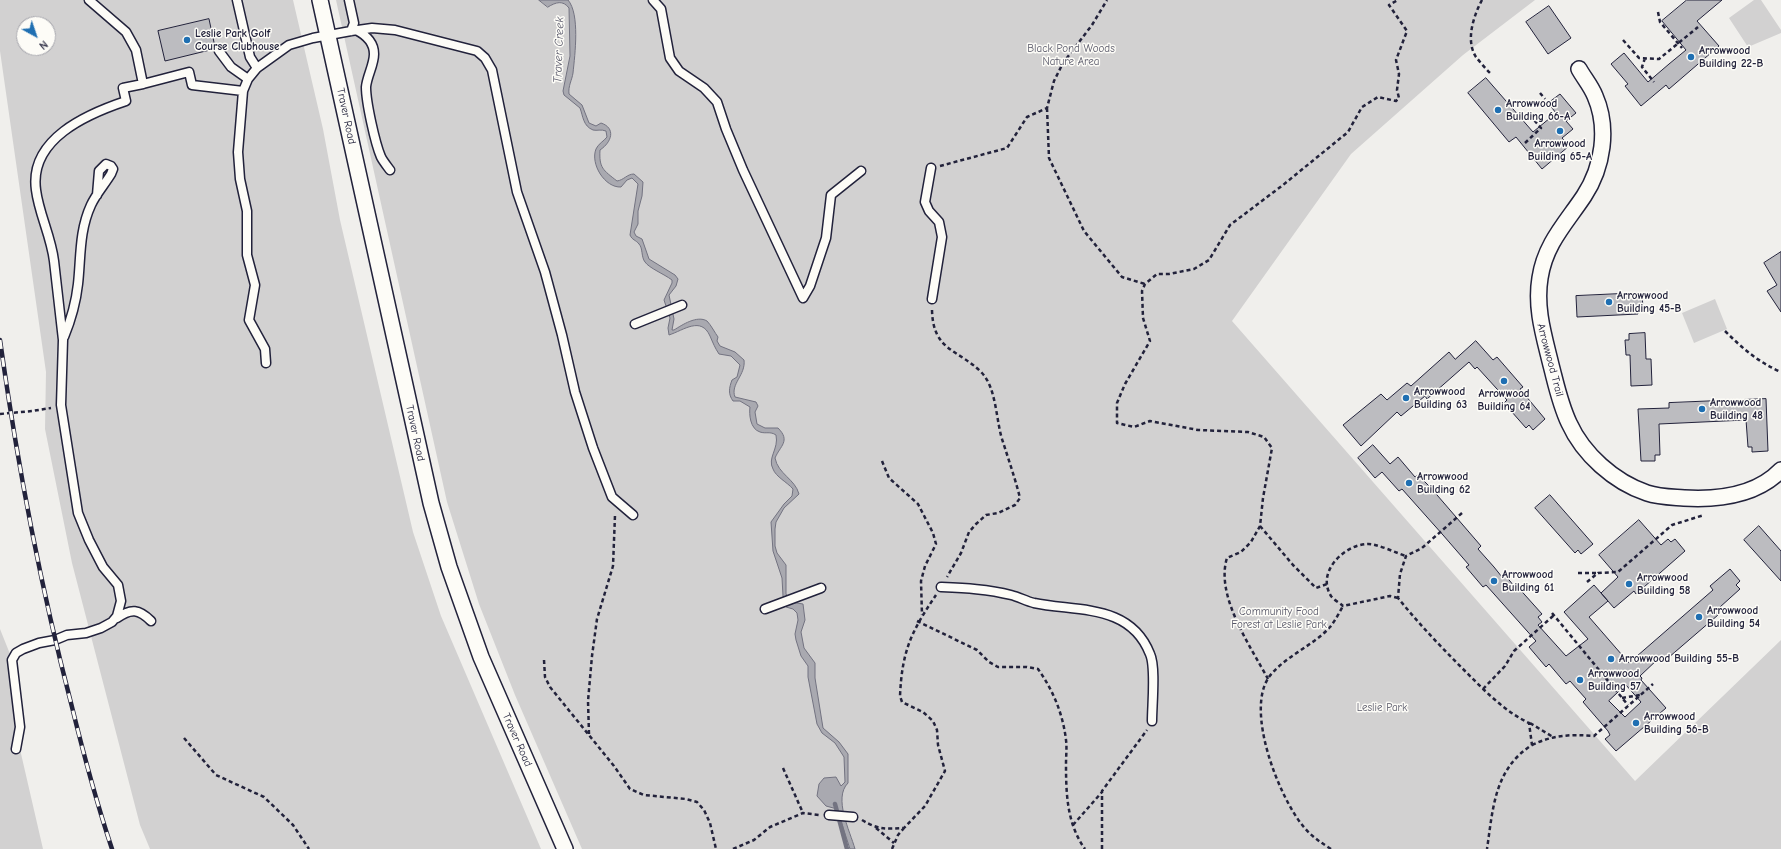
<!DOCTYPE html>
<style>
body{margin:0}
#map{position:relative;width:1781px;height:849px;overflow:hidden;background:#f0efec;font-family:"Comic Neue",sans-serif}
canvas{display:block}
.north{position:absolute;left:16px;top:16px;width:40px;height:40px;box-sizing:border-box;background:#fdfcf7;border:1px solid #a5a5ac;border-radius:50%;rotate:140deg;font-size:11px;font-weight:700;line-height:16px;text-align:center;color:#22223b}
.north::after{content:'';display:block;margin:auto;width:14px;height:18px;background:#1f6fb2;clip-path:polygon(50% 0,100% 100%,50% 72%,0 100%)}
</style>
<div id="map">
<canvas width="1781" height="849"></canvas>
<div class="north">N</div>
</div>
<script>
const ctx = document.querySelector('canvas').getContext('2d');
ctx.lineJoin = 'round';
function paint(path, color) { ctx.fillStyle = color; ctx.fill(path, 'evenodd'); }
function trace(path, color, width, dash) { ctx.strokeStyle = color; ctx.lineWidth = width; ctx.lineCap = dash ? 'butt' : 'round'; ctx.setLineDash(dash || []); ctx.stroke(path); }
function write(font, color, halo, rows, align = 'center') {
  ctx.font = font + ' "Comic Neue",sans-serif'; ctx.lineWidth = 3; ctx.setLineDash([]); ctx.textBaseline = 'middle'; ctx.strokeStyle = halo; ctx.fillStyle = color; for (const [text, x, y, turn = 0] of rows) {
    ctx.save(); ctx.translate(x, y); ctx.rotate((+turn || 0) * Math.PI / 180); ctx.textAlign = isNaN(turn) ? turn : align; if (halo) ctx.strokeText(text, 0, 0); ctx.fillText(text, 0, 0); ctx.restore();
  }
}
paint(new Path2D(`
 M0,0H293L323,129L340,220L413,532L441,616L541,849H150L140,825L72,563L45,429L46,372L0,51ZM24,24H48V48H24Z
 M336,0H1535L1463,55L1351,154L1232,321L1635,781L1781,640V849H582L515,695L479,604L447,502Z
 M1754,0H1761L1781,30V33L1748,47L1729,18Z
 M1715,299L1727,329L1694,343L1682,313Z
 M0,629L10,654L19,745L43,849H0Z`), '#d2d1d1');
const water = new Path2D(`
 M539,0H568C580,14 575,54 573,73C572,80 568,86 569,94L582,105L589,123L596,126L601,123C616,128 612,142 600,150C599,168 603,170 617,181C624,180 627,174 634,174L643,182L642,196L638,211V224L634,232L636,236L642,239L649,259L675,275L678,279L676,286L669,295L674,319L672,330H674C682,325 697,315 707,321C711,325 715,333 718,337L717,341L720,346L735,352L744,360C746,375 730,384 735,397L756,402L758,406L755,412L757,424L765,428H778C791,441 780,446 775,458C778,474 795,479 799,494L784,508L776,522L775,529V546L777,553L786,565V594L791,602L803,604L805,620L801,632L804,648L815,663V678L823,728L839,742L848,754V783C833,798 850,831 855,849H850L837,809L826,806L817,796L819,784L824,778L836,777L841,786L845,782L844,757L835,743L822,733L817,724L808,677V666L801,656L796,640L795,634L798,620L797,613L793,609L786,607L783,596L782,578L773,551L771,522L784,504L792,496L793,489C787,482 776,477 773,469C767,458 779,449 776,435C770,431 766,434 760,432C750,429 749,414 750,407L740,401H733C728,394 729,388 732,380L737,377L740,365L731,356L719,354C715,348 713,343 710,336C701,316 684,330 669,335L668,328L670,318L664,300L672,283V280C664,274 649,268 645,262C641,257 643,248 639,244C636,240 632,240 630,235L638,184L632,178L627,180L621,187C605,188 590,164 596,149C598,144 604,141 607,137L606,131C601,129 597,131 593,130C583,126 583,116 580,108L564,95L563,91L570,56L569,8C563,0 556,2 548,7Z`);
paint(water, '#a9a9b0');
trace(water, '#737381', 1);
trace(new Path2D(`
 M835,804L847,849`), '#737381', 4.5);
const building = new Path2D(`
 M1687,0H1722L1697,21L1719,46L1669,89L1666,85L1641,106L1625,86L1628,84L1611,64L1624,53L1648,82L1669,64L1686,50L1662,21Z
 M1549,6L1571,38L1548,54L1526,22Z
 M209,19L215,47L214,49L165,61L158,31Z
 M1486,78L1533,132L1556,113L1548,103L1560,94L1576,113L1566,121L1573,129L1562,138L1569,146L1542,169L1516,137L1509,142L1468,93Z
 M1781,252V312L1767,291L1777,285L1764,263Z
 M1642,293L1643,309H1637L1638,314L1577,317L1576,296Z
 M1645,333L1646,359H1651L1652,385L1631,386L1630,355H1626L1625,340H1629V334Z
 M1476,341L1493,360L1497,357L1523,387L1520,389L1545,419L1533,430L1529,425L1526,428L1504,403L1507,400L1477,367L1475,369L1469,362L1427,399L1425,396L1401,416L1397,412L1361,446L1343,425L1381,394L1387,400L1407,383L1411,386L1449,352L1455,359Z
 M1766,399L1768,451L1752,452V447H1748L1746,420L1659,424L1660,455H1655V461H1641L1638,409L1669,408V403Z
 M1373,445L1390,464L1398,457L1415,477L1418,475L1431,488L1481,546L1478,549L1494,567L1502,577L1505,575L1514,586L1516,585L1542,614L1538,617L1542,622L1538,625L1566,656L1588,639L1564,612L1594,585L1608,601L1589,617L1629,663L1713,590L1710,586L1730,569L1740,581L1736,585L1740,589L1720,607L1722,609L1718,615L1668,658L1667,657L1662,662L1659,658L1640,676L1642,678L1641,680L1666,708L1616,751L1605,739L1610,735L1608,731L1583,702L1586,699L1570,681L1566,684L1549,664L1546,667L1529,647L1536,641L1486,585L1483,587L1466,567L1469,565L1443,535L1402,489L1399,491L1382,472L1375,478L1358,458ZM1626,685L1641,702L1625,717L1609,701Z
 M1550,495L1593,544L1581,554L1578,550L1575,553L1535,508Z
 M1639,520L1661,545L1668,539L1671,542L1675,539L1685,551L1636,594L1634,591L1614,608L1601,593L1618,577L1599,555Z
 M1759,526L1781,551V581L1744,540Z`);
paint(building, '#bcbcc0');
trace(building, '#22223b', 1);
const lane = new Path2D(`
 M89,0L126,32L136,50L143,84L189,72L192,85L243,91
 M237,0L250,57L257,68
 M349,0L354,23L351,31
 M653,0L661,9L670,58L679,71L704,88L717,102L726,129L743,170L803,298L810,286L826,238L831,195L861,171
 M356,30C366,35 374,42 374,54C374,65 367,76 366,87C366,102 375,143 381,157C383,161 387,166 390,170
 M219,51L231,67L248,79
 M931,168L925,202L929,211L939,222L942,237L932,299
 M635,324L682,305
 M64,337C71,320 76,302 78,284C81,257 79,231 91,205C96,194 105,184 111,174L113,169L111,166L106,164L99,171L97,195
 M266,363L265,349L249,320L255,285L247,255V211L240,179L238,152L243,91L248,79L257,68L289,45L313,38L351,31L372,28L395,30L477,51L485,58L492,70L517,192L545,272L562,335L575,392L593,448L612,497L633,515
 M941,587C964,588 988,589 1011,595C1019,597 1026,601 1034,603C1076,612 1130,603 1150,654C1156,667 1152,705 1152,721
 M765,609L821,588
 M117,618C131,608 139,609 151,621
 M16,749L20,727L12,660L16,653L23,649L39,643L55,640L67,635L86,633L101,628L112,622L117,616L121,601L118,585L103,567L89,540L78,513L61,405L63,340L54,261C51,236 39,214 36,190C29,139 87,114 126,101L123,88L143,84
 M829,815L853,817`);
const street = new Path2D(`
 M320,0L431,503L449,567L481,657L565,849
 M1579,69C1584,78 1591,86 1595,96C1609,128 1603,167 1584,196C1566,223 1545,244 1540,278C1535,308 1544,336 1551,365C1556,384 1560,404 1569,423C1583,454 1614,482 1647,493C1659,497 1671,497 1684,498C1718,500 1757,495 1781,470`);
trace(lane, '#22223b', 11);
trace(street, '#22223b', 18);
trace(new Path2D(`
 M1482,0C1474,15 1465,40 1476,57C1480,62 1485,68 1490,73
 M1658,12L1660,22L1682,48
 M1623,40L1639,58L1659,59L1698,27
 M1645,58L1642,67L1654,82
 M1540,93L1545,99
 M1047,108L1049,158L1084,231L1122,277L1145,284
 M1525,143L1541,128L1528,113
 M940,166L1007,148L1027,117L1047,108L1054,81L1063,63L1092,25L1107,0
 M932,310C933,352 959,349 982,373C997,389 996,423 1003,442C1009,461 1015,478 1020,498L1015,505L998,513L986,515L976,524L969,532L961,553L947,577
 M1725,331C1742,348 1758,362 1781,372
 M0,414L32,411L51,408
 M882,461L889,478L918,504L933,533L936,544L925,566L921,581L922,615
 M1462,513L1422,548L1406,556L1400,574L1398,598C1419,624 1442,648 1465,671C1485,691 1504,711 1529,723L1532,745C1494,769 1493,809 1487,849
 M1260,526L1293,565L1316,588L1327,584
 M1578,573H1598
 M1587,582L1598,573L1618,572L1672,525L1704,515
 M1398,598L1390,596L1343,606C1340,603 1334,600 1331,596C1316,572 1344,545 1367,544C1376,543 1396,553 1406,556
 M1552,613L1628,705
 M917,621L977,650L989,662L998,667H1027L1038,669C1053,690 1063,714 1066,740C1067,748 1066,756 1066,764C1066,794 1067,824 1085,849
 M544,660L545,677L550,687L614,766L630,789L644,795L686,799L697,802L704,810L710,823L716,849
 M1268,679C1251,647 1215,596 1227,558L1241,552L1251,542L1260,526L1263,498L1272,448L1264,437L1248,432L1198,430L1150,421L1134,427L1117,423V403L1125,384L1150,341L1143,318L1142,291L1145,284L1157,274H1169L1194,269L1209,260L1230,225L1283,185L1348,132L1362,107L1378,97L1396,101L1399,98L1397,90L1399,74L1396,60L1407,31L1389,5L1398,0
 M1483,689L1505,666L1514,651L1553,616
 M1622,698L1640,695
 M1530,723L1553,737
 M589,734L588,701L592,656L597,619L613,566L615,515
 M184,738L216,775L264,797L293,825L309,849
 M1532,745C1553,735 1571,734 1594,736L1653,684
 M783,768L803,813
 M862,820C878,830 886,829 904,828L925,806L945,771L938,745L937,730L933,721L923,712L902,702L900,696C902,651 911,632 936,595
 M1073,825L1102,792
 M876,828L894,843
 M733,849L754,840L770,827L803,813L819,815
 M892,849L898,835L904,828
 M1102,849V791L1147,730
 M1331,849C1320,842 1311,836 1303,826C1279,797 1245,711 1269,677C1285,656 1313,646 1330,627C1335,621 1339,613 1343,606`), '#22223b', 2.5, [4, 3]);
trace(lane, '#fdfcf7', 8);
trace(street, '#fdfcf7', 15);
const rail = new Path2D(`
 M0,340C17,462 40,584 71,703C83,752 96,801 112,849`);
trace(rail, '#22223b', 4.5);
trace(rail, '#fdfcf7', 3, [9]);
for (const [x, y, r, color] of [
 [187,40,4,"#1f6fb2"],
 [1691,57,4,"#1f6fb2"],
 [1498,110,4,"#1f6fb2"],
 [1560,131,4,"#1f6fb2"],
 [1609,302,4,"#1f6fb2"],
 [1504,381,4,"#1f6fb2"],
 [1406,398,4,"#1f6fb2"],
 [1702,409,4,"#1f6fb2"],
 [1409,483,4,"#1f6fb2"],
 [1494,581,4,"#1f6fb2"],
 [1629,584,4,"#1f6fb2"],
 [1699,617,4,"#1f6fb2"],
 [1611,659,4,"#1f6fb2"],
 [1580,680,4,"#1f6fb2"],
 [1636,723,4,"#1f6fb2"]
]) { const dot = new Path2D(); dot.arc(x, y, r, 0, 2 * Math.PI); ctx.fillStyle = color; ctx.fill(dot); trace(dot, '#fdfcf7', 1.5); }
write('bold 11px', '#22223b', '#fdfcf7', [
 ["Leslie Park Golf",195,34],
 ["Course Clubhouse",195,47],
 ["Arrowwood",1699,51],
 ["Building 22-B",1699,64],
 ["Arrowwood",1506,104],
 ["Building 66-A",1506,117],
 ["Arrowwood",1560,144,"center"],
 ["Building 65-A",1560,157,"center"],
 ["Arrowwood",1617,296],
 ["Building 45-B",1617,309],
 ["Arrowwood",1414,392],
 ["Building 63",1414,405],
 ["Arrowwood",1504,394,"center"],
 ["Building 64",1504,407,"center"],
 ["Arrowwood",1710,403],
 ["Building 48",1710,416],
 ["Arrowwood",1417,477],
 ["Building 62",1417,490],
 ["Arrowwood",1502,575],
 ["Building 61",1502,588],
 ["Arrowwood",1637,578],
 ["Building 58",1637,591],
 ["Arrowwood",1707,611],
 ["Building 54",1707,624],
 ["Arrowwood Building 55-B",1619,659],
 ["Arrowwood",1588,674],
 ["Building 57",1588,687],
 ["Arrowwood",1644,717],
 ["Building 56-B",1644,730]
], 'left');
write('11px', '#575768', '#fdfcf7', [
 ["Black Pond Woods",1071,49],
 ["Nature Area",1071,62],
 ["Community Food",1279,612],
 ["Forest at Leslie Park",1279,625],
 ["Leslie Park",1382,708]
]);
write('11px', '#22223b', '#fdfcf7', [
 ["Traver Road",346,116,78],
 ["Arrowwood Trail",1550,360,75],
 ["Traver Road",415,433,78],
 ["Traver Road",517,740,66]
]);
write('italic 12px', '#58586a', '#fdfcf7', [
 ["Traver Creek",559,50,-88]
]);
</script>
